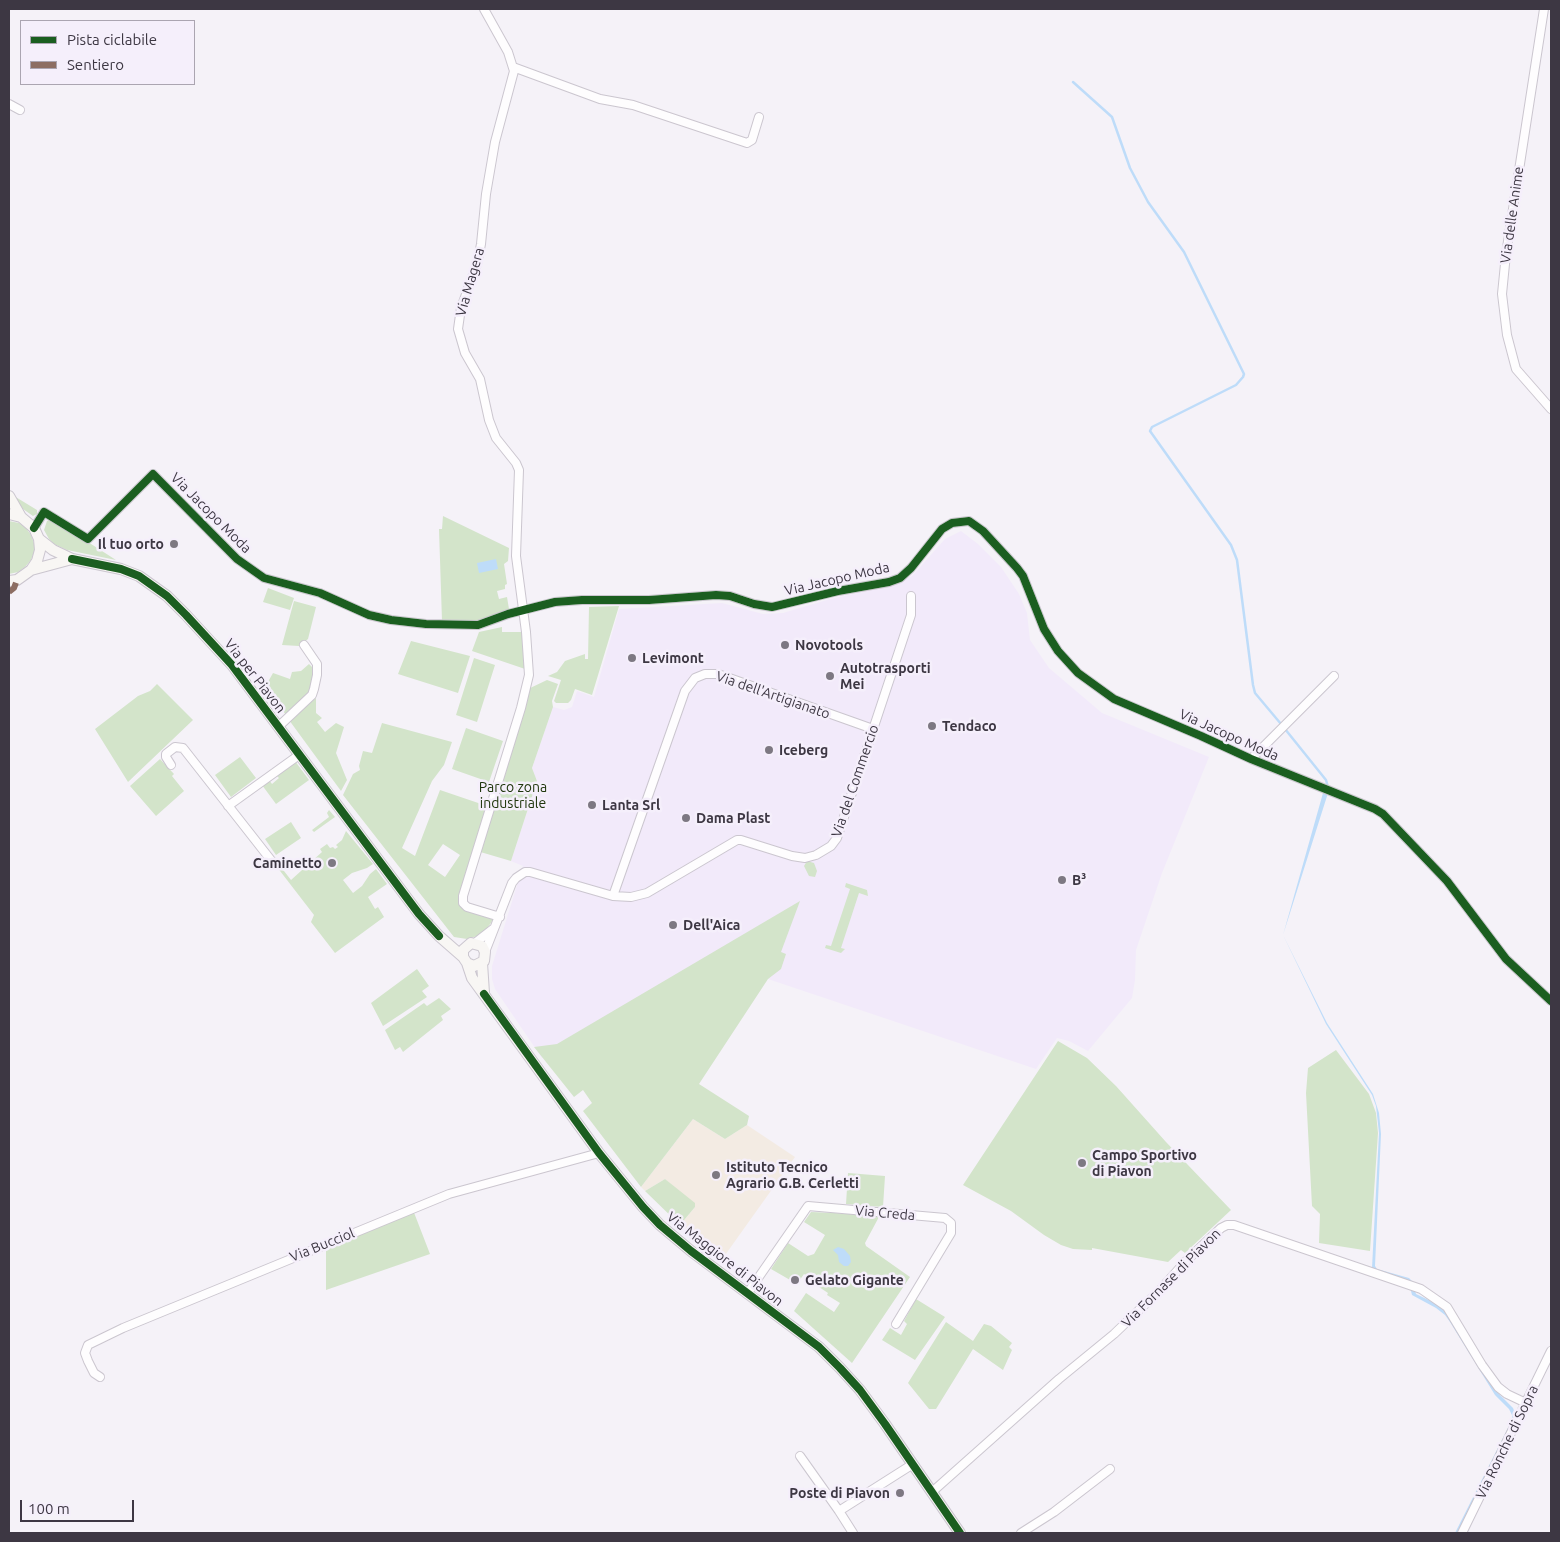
<!DOCTYPE html>
<meta charset="utf-8">
<style>
body{margin:0}
#map{position:relative;width:1560px;height:1542px;overflow:hidden;background:#f5f2f8;font-family:Ubuntu,sans-serif}
canvas{display:block}
.frame{position:absolute;inset:0;border:10px solid #3d3743;pointer-events:none}
.legend{position:absolute;left:20px;top:20px;width:175px;height:65px;box-sizing:border-box;background:#f5effb;border:1px solid #aba5b1;margin:0;padding:6px 9px;list-style:none;font-size:15px;color:#3d3743}
.legend li{display:flex;align-items:center;gap:10px;height:25px}
.legend b{width:25px;border:1px solid #aba5b1}
.scale{position:absolute;left:20px;top:1500px;width:114px;height:22px;box-sizing:border-box;border:2px solid #3d3743;border-top:0;padding-left:6px;font-size:15px;line-height:18px;white-space:nowrap;color:#3d3743;-webkit-text-stroke:4px #f5effb;paint-order:stroke}
</style>
<div id="map">
<canvas width="1560" height="1542"></canvas>
<div class="frame"></div>
<ul class="legend">
<li><b style="height:6px;background:#1b5e20"></b>Pista ciclabile</li>
<li><b style="height:6px;background:#8d6e63"></b>Sentiero</li>
</ul>
<div class="scale">100 m</div>
</div>
<script>
const g = document.querySelector('canvas').getContext('2d');
g.lineJoin = 'round';
function fill(path, color) {
  g.fillStyle = color;
  g.fill(path, 'evenodd');
}
function poly(rows) {
  const path = new Path2D();
  for (const r of rows) {
    path.moveTo(r[0], r[1]);
    for (let i = 2; i < r.length; i += 2) path.lineTo(r[i], r[i + 1]);
  }
  return path;
}
function strokePath(path, color, width, dash) {
  g.strokeStyle = color;
  g.lineWidth = width;
  g.lineCap = dash ? 'butt' : 'round';
  g.setLineDash(dash || []);
  g.stroke(path);
}
function write(font, color, halo, rows, align = 'center') {
  g.font = font + ' Ubuntu,sans-serif';
  g.lineWidth = 5;
  g.setLineDash([]);
  g.textBaseline = 'middle';
  g.strokeStyle = halo;
  g.fillStyle = color;
  for (const [text, x, y, turn = 0] of rows) {
    g.save();
    g.translate(x, y);
    g.rotate((+turn || 0) * Math.PI / 180);
    g.textAlign = isNaN(turn) ? turn : align;
    if (halo) g.strokeText(text, 0, 0);
    g.fillText(text, 0, 0);
    g.restore();
  }
}
fill(poly([
 [961,531,978,544,1001,567,1019,594,1027,613,1030,640,1049,668,1102,713,1209,757,1162,873,1136,950,1135,980,1132,998,1088,1051,1069,1041,1057,1038,1036,1069,768,979,736,954,542,1058,495,989,492,979,492,966,523,866,511,861,537,781,532,768,553,707,564,710,572,707,577,691,594,697,619,609,722,603,763,614,783,613,830,599,890,586,912,576,945,539]
]), '#f2eafa');
fill(poly([
 [693,1119,725,1139,747,1125,795,1157,723,1258,680,1225,695,1207,665,1179,645,1191,641,1187]
]), '#f3ebe3');
fill(poly([
 [14,496,37,510,37,514,33,516,23,509],
 [443,516,509,548,508,561,504,564,507,584,505,585,505,589,497,591,499,599,507,597,509,609,492,618,479,622,442,621,439,529,442,529],
 [52,519,116,560,67,550,54,544,49,539,44,530,47,521],
 [9,521,19,523,26,528,31,535,34,543,34,552,31,560,25,567,18,572,9,574],
 [268,588,294,598,290,610,263,602],
 [294,601,316,607,308,639,299,646,282,645],
 [619,606,592,695,575,689,571,700,568,703,556,703,554,701,561,680,548,676,557,672,565,661,585,654,585,659,588,659,589,607],
 [502,627,502,632,526,632,528,670,472,651,479,632],
 [411,641,470,656,458,693,398,674],
 [474,658,495,665,477,722,456,715],
 [309,664,317,672,315,686,288,717,264,689,273,673,290,679,292,672,301,671],
 [547,680,558,684,552,701,553,707,532,768,537,781,511,861,477,851,463,903,495,915,491,923,481,935,467,939,454,937,343,795,353,774,360,770,359,766,363,751,372,753,382,723,452,742,444,765,432,781,402,848,415,856,440,790,490,807,526,690],
 [443,844,460,855,445,877,428,865],
 [157,684,193,720,128,782,95,729,138,696,150,691],
 [316,698,316,713,322,718,317,722,325,732,336,723,344,727,336,753,347,780,341,791,289,720],
 [466,728,503,741,489,782,452,769],
 [240,757,256,778,231,797,215,775],
 [160,759,174,774,172,776,184,791,156,816,130,786],
 [295,761,309,780,276,804,262,785,269,780,272,784,279,778,276,775],
 [329,810,335,817,314,832,312,830,329,817,327,813],
 [291,822,301,838,276,855,265,839],
 [346,831,373,864,367,868,352,873,343,880,353,893,362,886,370,874,376,869,387,884,368,897,375,909,378,907,384,917,335,953,311,922,314,915,277,867,284,871,291,880,322,852,320,849,327,844,330,848,333,847,335,849,338,847,336,845,342,840],
 [807,861,814,863,817,871,815,877,809,876,804,866],
 [846,883,867,890,868,896,859,893,841,948,845,949,841,953,825,948,826,945,831,946,850,889,845,887],
 [800,901,781,952,786,954,781,969,768,979,699,1084,749,1116,747,1125,725,1139,693,1119,641,1187,583,1111,592,1103,583,1090,574,1097,534,1047,557,1044],
 [417,969,429,986,422,991,427,997,383,1026,371,1003],
 [439,998,451,1009,441,1016,443,1020,403,1052,400,1047,395,1050,385,1030,424,1003,427,1006],
 [1058,1041,1087,1058,1116,1086,1166,1142,1231,1210,1185,1253,1181,1250,1168,1262,1092,1248,1092,1250,1073,1249,1061,1245,1044,1235,1011,1211,963,1185],
 [1336,1050,1369,1094,1376,1113,1378,1133,1370,1251,1319,1243,1320,1214,1312,1206,1306,1093,1308,1068],
 [848,1173,885,1176,883,1207,846,1204],
 [665,1179,695,1203,695,1207,680,1225,645,1191],
 [413,1210,430,1254,326,1290,326,1246],
 [811,1212,880,1215,865,1243,866,1246,910,1277,852,1363,794,1311,806,1293,834,1312,840,1303,827,1295,828,1293,816,1285,817,1283,804,1274,797,1284,771,1269,788,1243,808,1256,814,1254,825,1235,804,1222],
 [916,1299,945,1317,915,1360,882,1340,890,1328,901,1335,907,1324,904,1321],
 [946,1322,973,1341,984,1324,991,1326,1012,1343,1009,1347,1012,1350,1003,1370,973,1349,936,1409,929,1409,908,1383]
]), '#d3e4ca');
fill(poly([
 [496,559,498,569,479,573,477,563],
 [1323,793,1328,793,1283,935,1327,1023,1373,1094,1379,1113,1381,1134,1375,1266,1377,1269,1409,1278,1412,1281,1416,1294,1439,1305,1447,1313,1495,1390,1513,1408,1515,1413,1512,1425,1457,1533,1455,1533,1512,1420,1512,1415,1509,1409,1495,1395,1450,1322,1445,1315,1436,1308,1412,1295,1409,1283,1373,1270,1372,1268,1379,1133,1376,1106,1372,1095,1326,1024,1283,935],
 [838,1247,844,1249,850,1256,851,1262,848,1266,844,1266,839,1262,838,1255,833,1250]
]), '#bedcf9');
strokePath(poly([
 [1073,82,1112,117,1130,168,1148,202,1184,252,1244,374,1243,377,1236,385,1152,427,1150,431,1231,545,1237,560,1253,685,1255,693,1281,724],
 [1285,729,1326,780,1328,787]
]), '#bedcf9', 2.5);
const street = poly([
 [484,9,508,52,514,71,495,142,486,194,481,244,477,264,461,308,458,329,465,353,480,379,489,420,496,438,516,463,519,470,516,556,526,632,529,675,521,708,463,896,463,903,467,907,500,917],
 [1544,9,1506,254,1502,294,1507,335,1516,369,1551,409],
 [513,67,600,99,633,105,747,143,752,140,759,117],
 [9,104,20,110],
 [34,528,44,512,88,539,153,474,237,559,264,578,320,593,369,615,391,620,426,624,478,625,508,614,555,602,582,600,649,600,716,595,730,596,754,604,772,607,838,591,889,582,900,578,911,568,942,529,952,523,969,521,983,531,1017,568,1023,576,1044,629,1058,651,1078,673,1114,699,1201,736,1251,759,1375,809,1383,814,1447,881,1506,959,1551,1001],
 [278,727,312,695,314,689,317,675,317,664,304,645],
 [1251,759,1334,676],
 [171,765,166,757,166,754,175,747,183,748,274,864],
 [228,806,299,755],
 [613,896,685,691,695,678,705,674,718,674,873,729],
 [475,943,493,929],
 [485,952,512,883,516,878,525,872,530,872,613,896,631,897,647,893,737,840,741,840,792,856,805,858,816,855,831,846,837,838,911,615,911,596],
 [747,1294,808,1206,945,1218,951,1223,951,1233,896,1324],
 [100,1377,94,1373,88,1361,85,1353,88,1345,123,1328,449,1194,599,1153],
 [800,1456,839,1511],
 [932,1492,1059,1379,1114,1334,1159,1291,1186,1261,1221,1228,1227,1225,1234,1225,1421,1289,1447,1307,1482,1365,1498,1387,1507,1394,1526,1403],
 [853,1533,839,1511,913,1464],
 [1021,1533,1054,1512,1110,1469],
 [1462,1533,1551,1351]
]);
const secondary = poly([
 [9,496,21,517],
 [9,514,21,517,34,528,39,539,40,550,37,561,31,570,17,580,9,581],
 [39,539,53,550,72,559,121,569,139,576,167,596,186,615,232,665,419,914,439,936,463,957],
 [31,570,72,559],
 [467,963,474,966,484,961,485,952,482,946,471,943,463,950,463,957,467,963,472,978,599,1153,643,1207,660,1225,691,1251,819,1347,840,1368,860,1390,885,1424,960,1533],
 [482,963,484,993]
]);
strokePath(street, '#cbc6cf', 10);
strokePath(secondary, '#cbc6cf', 12);
strokePath(street, '#fefdfe', 8);
strokePath(secondary, '#f8f6f4', 10);
strokePath(poly([
 [9,592,14,588,17,580]
]), '#8d6e63', 6, [12, 6]);
strokePath(poly([
 [34,528,44,512,88,539,153,474,237,559,264,578,320,593,369,615,391,620,426,624,478,625,508,614,555,602,582,600,649,600,716,595,730,596,754,604,772,607,838,591,889,582,900,578,911,568,942,529,952,523,969,521,983,531,1017,568,1023,576,1044,629,1058,651,1078,673,1114,699,1201,736,1251,759,1375,809,1383,814,1447,881,1506,959,1551,1001],
 [72,559,121,569,139,576,167,596,186,615,232,665,419,914,439,936],
 [484,994,599,1153,643,1207,660,1225,691,1251,819,1347,840,1368,860,1390,885,1424,960,1533]
]), '#1b5e20', 8);
for (const [x, y, r, color] of [
 [174,544,5,"#7d7882"],
 [785,645,5,"#7d7882"],
 [632,658,5,"#7d7882"],
 [830,676,5,"#7d7882"],
 [932,726,5,"#7d7882"],
 [769,750,5,"#7d7882"],
 [592,805,5,"#7d7882"],
 [686,818,5,"#7d7882"],
 [332,863,5,"#7d7882"],
 [1062,880,5,"#7d7882"],
 [673,925,5,"#7d7882"],
 [1082,1163,5,"#7d7882"],
 [716,1175,5,"#7d7882"],
 [795,1280,5,"#7d7882"],
 [900,1493,5,"#7d7882"]
]) {
  const dot = new Path2D();
  dot.arc(x, y, r, 0, 2 * Math.PI);
  g.fillStyle = color;
  g.fill(dot);
  strokePath(dot, '#f5effb', 2);
}
write('14px', '#3d3743', '#f5effb', [
 ["Via delle Anime",1512,215,-82],
 ["Via Magera",470,282,-74],
 ["Via Jacopo Moda",211,513,45],
 ["Via Jacopo Moda",837,579,-13],
 ["Via per Piavon",255,676,52],
 ["Via dell'Artigianato",773,695,19],
 ["Via Jacopo Moda",1229,735,24],
 ["Via del Commercio",855,781,-71],
 ["Via Creda",885,1213,5],
 ["Via Bucciol",322,1245,-22],
 ["Via Maggiore di Piavon",725,1259,38],
 ["Via Fornase di Piavon",1171,1278,-45],
 ["Via Ronche di Sopra",1507,1442,-64]
]);
write('bold 14px', '#3d3743', '#f5effb', [
 ["Il tuo orto",164,544,"right"],
 ["Novotools",795,645],
 ["Levimont",642,658],
 ["Autotrasporti",840,668],
 ["Mei",840,684],
 ["Tendaco",942,726],
 ["Iceberg",779,750],
 ["Lanta Srl",602,805],
 ["Dama Plast",696,818],
 ["Caminetto",322,863,"right"],
 ["B³",1072,880],
 ["Dell'Aica",683,925],
 ["Campo Sportivo",1092,1155],
 ["di Piavon",1092,1171],
 ["Istituto Tecnico",726,1167],
 ["Agrario G.B. Cerletti",726,1183],
 ["Gelato Gigante",805,1280],
 ["Poste di Piavon",890,1493,"right"]
], 'left');
write('14px', '#20370d', '#f5effb', [
 ["Parco zona",513,787],
 ["industriale",513,803]
]);
</script>
